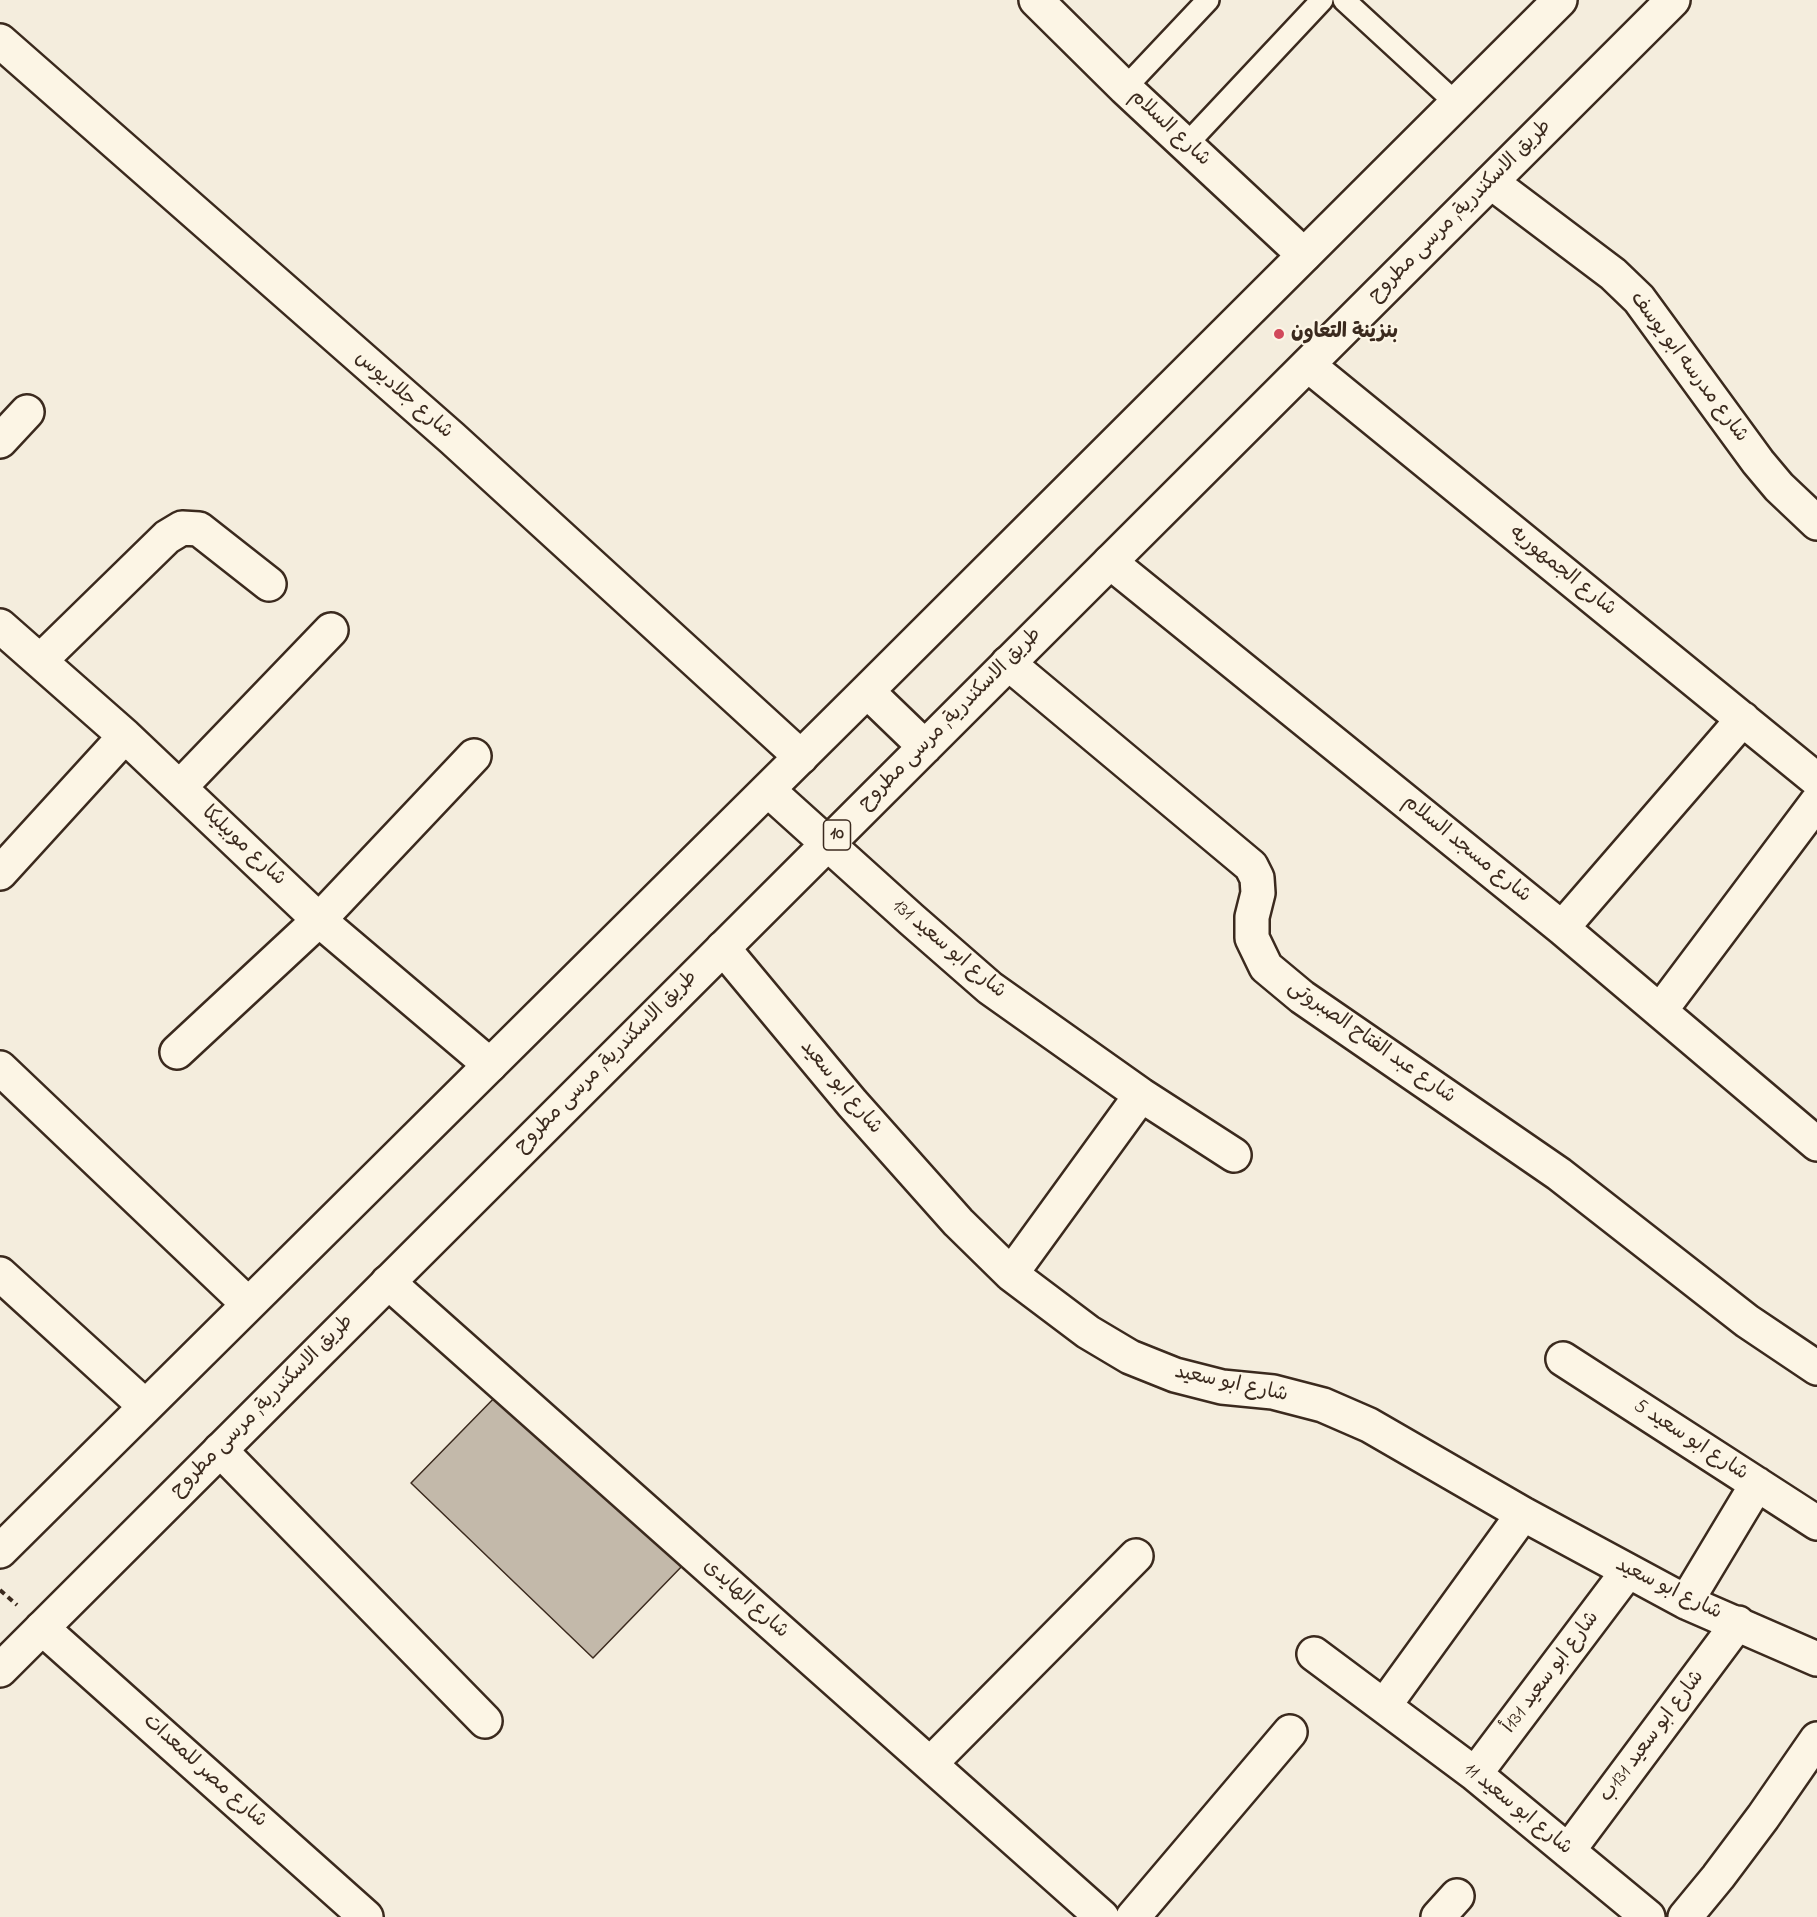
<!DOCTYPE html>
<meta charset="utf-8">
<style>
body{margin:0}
canvas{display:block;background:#f4eddd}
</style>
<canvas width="1817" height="1917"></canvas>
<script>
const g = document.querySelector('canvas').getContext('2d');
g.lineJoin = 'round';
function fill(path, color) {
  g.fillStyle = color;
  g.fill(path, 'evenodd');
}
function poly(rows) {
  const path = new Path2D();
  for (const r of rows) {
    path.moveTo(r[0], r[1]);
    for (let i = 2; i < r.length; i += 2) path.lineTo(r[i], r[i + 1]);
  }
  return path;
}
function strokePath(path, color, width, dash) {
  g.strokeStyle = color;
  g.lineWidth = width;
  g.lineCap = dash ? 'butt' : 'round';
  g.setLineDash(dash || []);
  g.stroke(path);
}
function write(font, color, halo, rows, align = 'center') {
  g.font = font + ' "Indie Flower","Playpen Sans Arabic",sans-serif';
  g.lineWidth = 4.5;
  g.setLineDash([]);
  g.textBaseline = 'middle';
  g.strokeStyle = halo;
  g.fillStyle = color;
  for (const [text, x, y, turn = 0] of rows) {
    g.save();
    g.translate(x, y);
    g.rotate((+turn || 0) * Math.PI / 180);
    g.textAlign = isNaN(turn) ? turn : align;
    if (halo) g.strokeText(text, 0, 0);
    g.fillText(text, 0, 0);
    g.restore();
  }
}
const building = poly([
 [503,1389,685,1563,593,1658,411,1483,503,1389]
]);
fill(building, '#c3b9aa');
strokePath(building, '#3b2a1e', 1.5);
const lane = poly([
 [1344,0,1456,103],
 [1125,88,1208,0],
 [1186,145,1322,0]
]);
const street = poly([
 [1036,0,1125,88,1304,255],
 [0,41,452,438,801,757],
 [1491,182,1613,274,1639,299,1758,462,1779,487,1817,523],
 [1308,365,1817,780],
 [0,441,27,412],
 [1110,562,1562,928,1817,1144],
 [0,626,125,736,319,920,490,1065],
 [40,661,167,537,182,528,199,529,269,584],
 [1008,663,1251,866,1257,878,1258,893,1252,917,1252,938,1266,967,1302,997,1559,1174,1747,1321,1817,1368],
 [180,787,331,630],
 [768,790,911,919,990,988,1141,1095,1234,1155],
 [0,873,125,736],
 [1562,928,1743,719],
 [723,948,852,1103,958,1222,1011,1274,1088,1332,1130,1357,1175,1375,1222,1387,1273,1392,1323,1405,1369,1425,1523,1514,1686,1602,1817,1659],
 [1660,1011,1817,802],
 [177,1052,319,920,474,756],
 [0,1068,248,1304],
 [0,1274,145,1406],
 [1011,1274,1141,1095],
 [388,1282,1102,1917],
 [1563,1359,1817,1523],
 [220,1450,485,1721],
 [1686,1602,1757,1484],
 [42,1628,366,1917],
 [1314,1654,1475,1774,1648,1917],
 [1384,1706,1523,1514],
 [930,1764,1136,1556],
 [1475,1774,1628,1571],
 [1568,1851,1738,1623],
 [1133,1917,1290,1732],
 [1438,1917,1457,1896],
 [1685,1917,1718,1877,1763,1817,1817,1739]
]);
const primary = poly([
 [867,691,925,747],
 [0,1551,867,691,1560,0],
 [0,1670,1673,0]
]);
strokePath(lane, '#3b2a1e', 26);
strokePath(street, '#3b2a1e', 38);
strokePath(primary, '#3b2a1e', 38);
strokePath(poly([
 [0,1590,17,1605]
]), '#3b2a1e', 4, [6, 4.5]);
strokePath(lane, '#fcf5e5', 21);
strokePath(street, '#fcf5e5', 33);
strokePath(primary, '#fcf5e5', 33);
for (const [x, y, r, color] of [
 [1279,334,6,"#d1495b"]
]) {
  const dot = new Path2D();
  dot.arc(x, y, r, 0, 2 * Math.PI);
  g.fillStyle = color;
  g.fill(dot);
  strokePath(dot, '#fcf5e5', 2);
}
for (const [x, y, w] of [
 [837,835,27]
]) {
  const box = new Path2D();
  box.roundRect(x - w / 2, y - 15, w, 30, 4.5);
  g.fillStyle = '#fcf5e5';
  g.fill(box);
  strokePath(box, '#3b2a1e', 1.5);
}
write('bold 18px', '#3b2a1e', null, [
 ["10",837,835]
]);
write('20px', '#3b2a1e', '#fcf5e5', [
 ["شارع السلام",1169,129,43],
 ["طريق الاسكندرية, مرسى مطروح",1461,212,-45],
 ["شارع مدرسه ابو يوسف",1688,368,53],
 ["شارع جلاديوس",403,396,41],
 ["شارع الجمهوريه",1562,572,39],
 ["طريق الاسكندرية, مرسى مطروح",951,720,-45],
 ["شارع موبيليكا",243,847,43],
 ["شارع مسجد السلام",1466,850,39],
 ["شارع ابو سعيد 131",948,950,40],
 ["شارع عبد الفتاح الصبروتى",1371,1043,35],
 ["طريق الاسكندرية, مرسى مطروح",607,1063,-45],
 ["شارع ابو سعيد",840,1088,50],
 ["شارع ابو سعيد",1231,1385,12],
 ["طريق الاسكندرية, مرسى مطروح",263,1407,-45],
 ["شارع ابو سعيد 5",1690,1441,33],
 ["شارع ابو سعيد",1668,1590,26],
 ["شارع الهايدى",745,1600,42],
 ["شارع ابو سعيد 131أ",1552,1673,-53],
 ["شارع ابو سعيد 131ب",1653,1737,-53],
 ["شارع مصر للمعدات",204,1772,42],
 ["شارع ابو سعيد 11",1517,1810,39]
]);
write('bold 20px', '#3b2a1e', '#fcf5e5', [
 ["بنزينة التعاون",1291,334]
], 'left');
</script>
